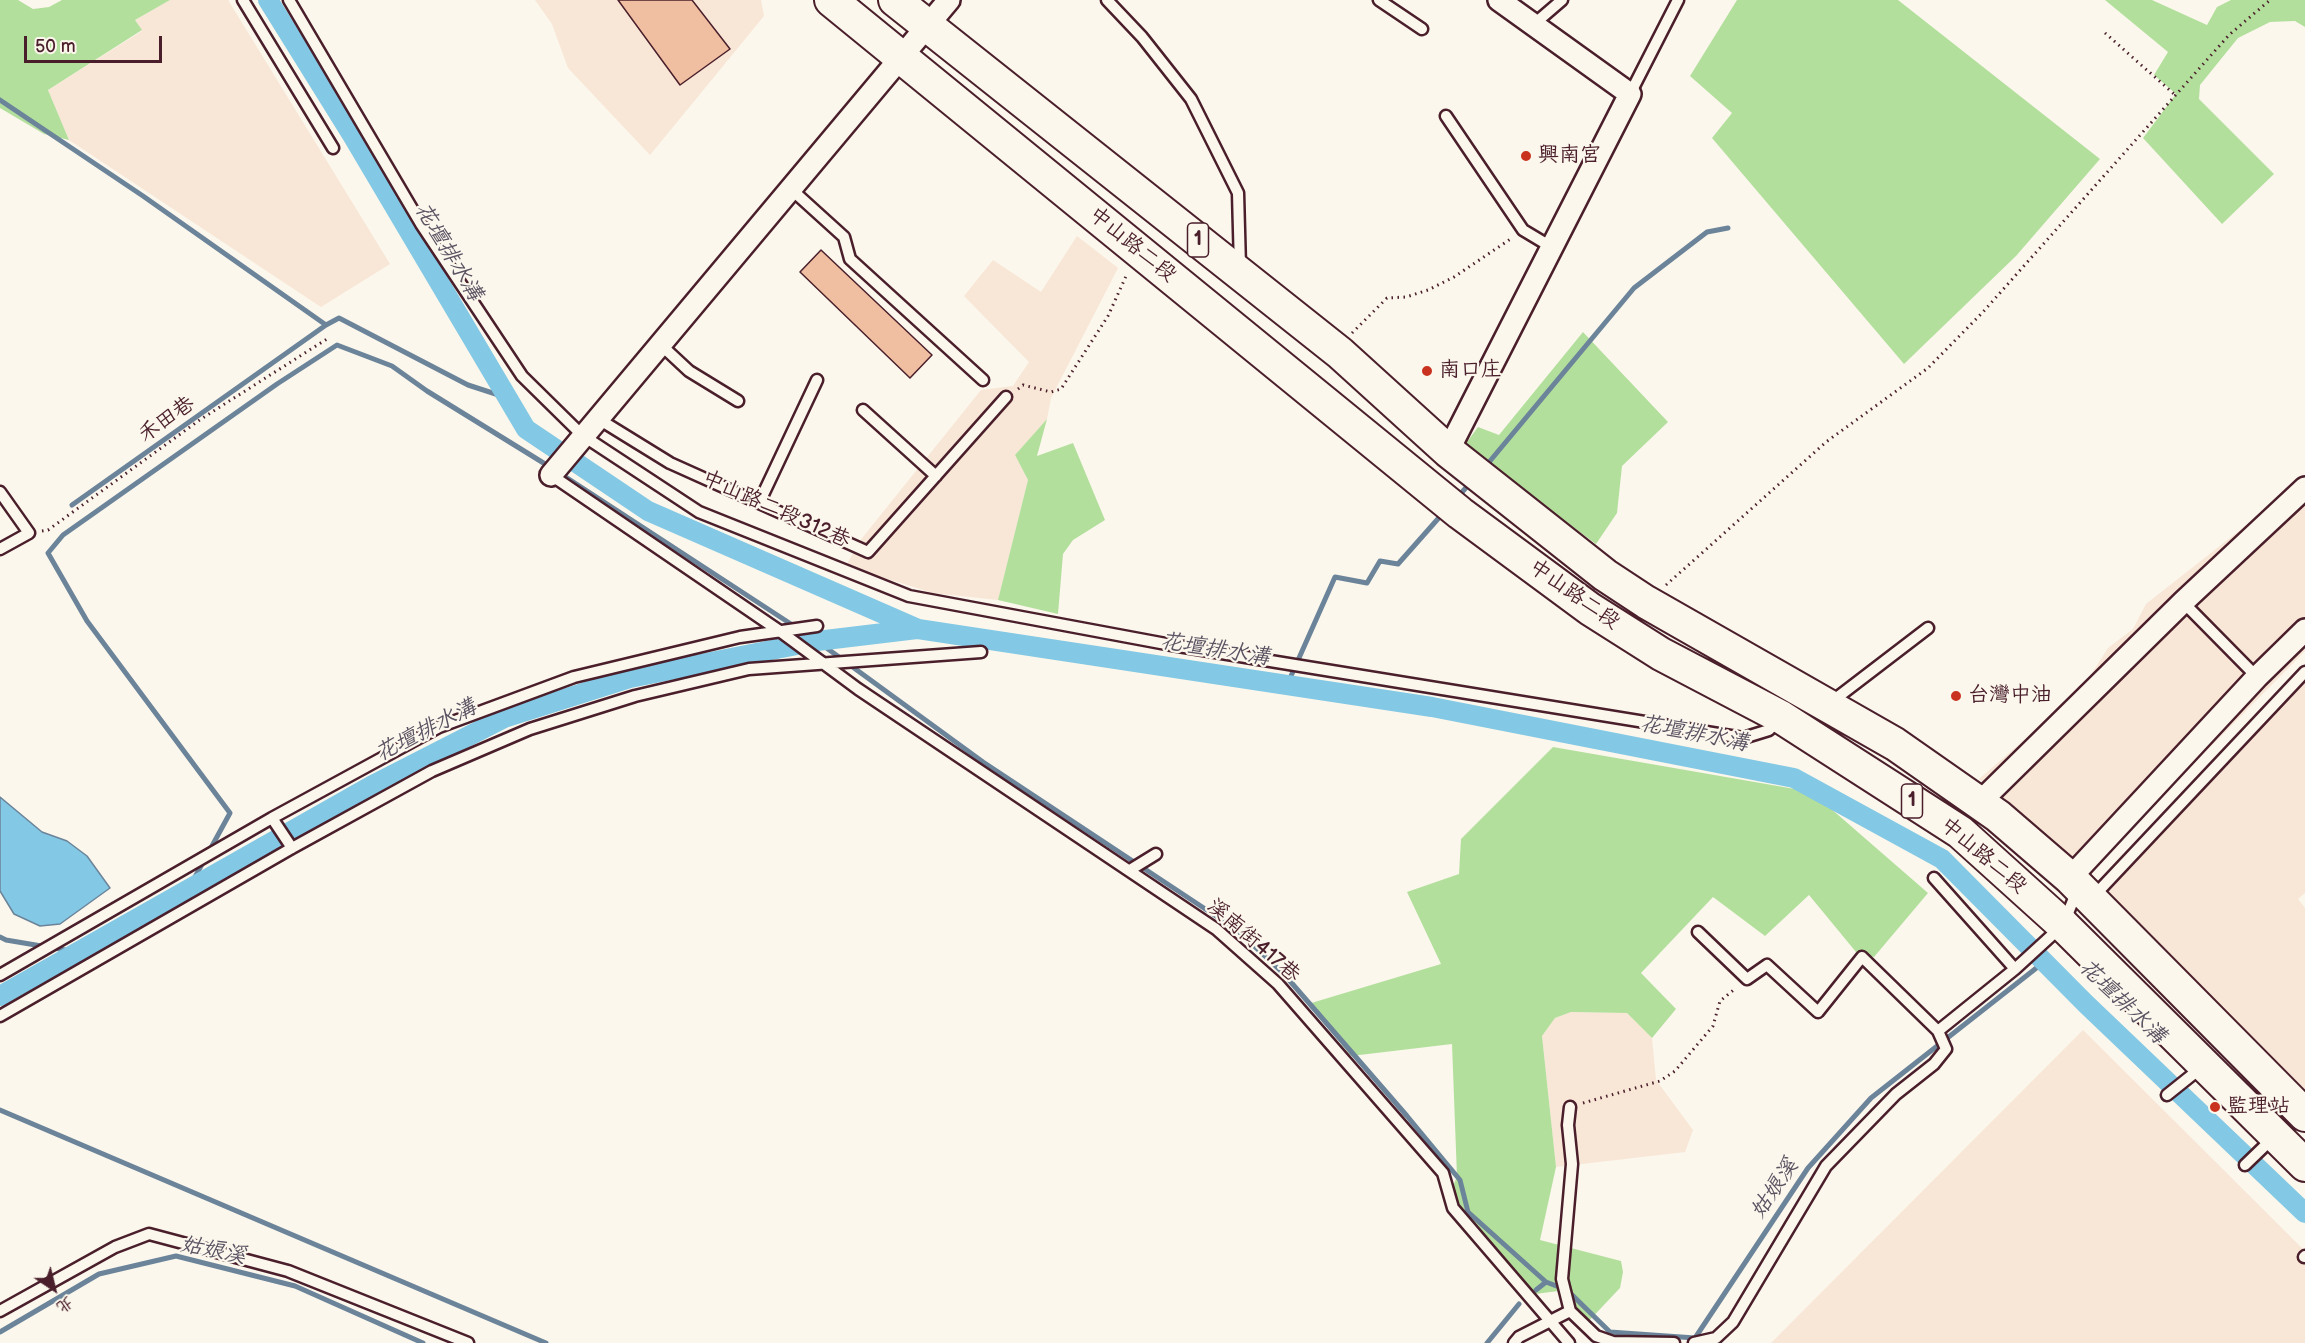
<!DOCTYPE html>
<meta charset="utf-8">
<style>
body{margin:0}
#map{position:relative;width:2305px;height:1343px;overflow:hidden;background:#fbf7ec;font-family:"Balsamiq Sans","LXGW WenKai TC",sans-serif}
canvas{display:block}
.north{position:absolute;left:24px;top:1259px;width:60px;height:60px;-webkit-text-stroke:4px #fbf7ec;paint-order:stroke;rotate:145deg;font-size:16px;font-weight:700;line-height:24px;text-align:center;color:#4a1f2b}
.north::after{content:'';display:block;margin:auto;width:21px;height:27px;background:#4a1f2b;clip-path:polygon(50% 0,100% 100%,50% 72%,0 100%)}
.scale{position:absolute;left:24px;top:36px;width:138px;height:27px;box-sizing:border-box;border:3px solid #4a1f2b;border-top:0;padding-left:8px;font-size:18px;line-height:21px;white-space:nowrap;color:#4a1f2b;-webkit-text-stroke:4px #fbf7ec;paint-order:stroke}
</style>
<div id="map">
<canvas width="2305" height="1343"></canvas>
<div class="north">北</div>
<div class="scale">50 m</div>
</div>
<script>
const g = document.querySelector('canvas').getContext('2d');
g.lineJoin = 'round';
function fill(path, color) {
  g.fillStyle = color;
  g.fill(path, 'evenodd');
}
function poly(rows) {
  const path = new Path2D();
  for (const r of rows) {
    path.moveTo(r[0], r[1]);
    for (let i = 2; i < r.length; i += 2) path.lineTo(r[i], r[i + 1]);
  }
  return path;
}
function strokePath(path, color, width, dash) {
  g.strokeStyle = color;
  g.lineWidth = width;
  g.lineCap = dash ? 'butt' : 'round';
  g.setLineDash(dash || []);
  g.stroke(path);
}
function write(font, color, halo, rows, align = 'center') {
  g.font = font + ' "Balsamiq Sans","LXGW WenKai TC",sans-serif';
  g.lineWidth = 4.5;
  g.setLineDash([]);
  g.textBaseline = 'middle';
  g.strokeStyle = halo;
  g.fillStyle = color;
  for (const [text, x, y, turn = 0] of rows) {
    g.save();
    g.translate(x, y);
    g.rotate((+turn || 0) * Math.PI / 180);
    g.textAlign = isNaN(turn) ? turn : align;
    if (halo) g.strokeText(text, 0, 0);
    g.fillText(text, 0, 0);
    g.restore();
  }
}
fill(poly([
 [170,0,228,0,390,264,321,307,69,140,48,90,142,31,135,20],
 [535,0,761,0,764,16,650,155,568,68,552,24],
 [1077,236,1118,268,1051,398,1047,419,1015,455,1028,480,998,600,933,593,846,566,859,542,981,390,1013,386,1029,362,964,296,993,260,1041,292],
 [2305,479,2305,651,2083,876,1979,779,2080,692,2108,648,2133,629,2146,604],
 [2305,674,2305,893,2298,899,2305,908,2305,1100,2095,887],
 [1571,1012,1627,1013,1652,1038,1656,1080,1693,1130,1685,1152,1556,1167,1542,1036,1555,1018],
 [2083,1030,2305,1251,2305,1343,1771,1343]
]), '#f8e6d6');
fill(poly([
 [0,0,18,0,33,9,49,7,62,0,170,0,135,20,142,30,48,90,69,140,44,134,0,108],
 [1737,0,1898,0,2100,159,2016,256,1904,364,1712,138,1732,113,1690,76],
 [2105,0,2152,0,2207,25,2217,7,2231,0,2305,0,2305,27,2295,21,2270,22,2238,38,2200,85,2199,99,2274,174,2222,224,2143,138,2176,94,2154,75,2168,52],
 [1583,332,1668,422,1622,466,1617,513,1596,544,1464,446,1478,427,1499,435],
 [1047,419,1037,456,1073,443,1105,520,1073,540,1063,554,1058,614,998,600,1028,480,1015,455],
 [1553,747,1795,789,1829,807,1928,893,1874,957,1856,952,1809,895,1765,936,1713,897,1641,973,1676,1009,1652,1038,1627,1013,1571,1012,1555,1018,1542,1036,1556,1167,1540,1240,1621,1261,1623,1272,1620,1288,1585,1325,1558,1291,1528,1295,1448,1197,1457,1177,1452,1044,1351,1056,1308,1004,1441,964,1407,892,1459,874,1461,839]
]), '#b3df9d');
const water = poly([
 [0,797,42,832,67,841,87,856,110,888,60,924,40,926,14,914,0,891,0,797]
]);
fill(water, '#83c8e4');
strokePath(water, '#6c849a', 1.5);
strokePath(poly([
 [0,100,143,196,326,325,339,318,468,385,508,398],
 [1485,467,1634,288,1707,232,1728,228],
 [558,472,817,641,983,762,1237,930,1283,973,1407,1116,1460,1180,1468,1212,1546,1282],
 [1457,498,1470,483],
 [72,505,326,325],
 [1287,685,1335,577,1367,583,1380,561,1398,564,1444,512],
 [189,888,230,813,87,621,48,553,63,535,277,384,337,345,392,366,427,391,550,467],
 [0,937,6,940,77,952],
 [0,1110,546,1343],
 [1536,1290,1546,1282,1567,1290,1610,1332,1695,1338,1808,1168,1871,1098,2044,962],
 [0,1332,99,1274,176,1256,295,1286,423,1343],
 [1487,1343,1519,1304]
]), '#6c849a', 5);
strokePath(poly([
 [268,0,352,135,526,429,648,511,918,629,1432,707,1794,778,1942,859,2086,1004,2305,1213],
 [0,996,371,786,504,718,630,678,817,641,917,629]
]), '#83c8e4', 20);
const building = poly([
 [618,0,692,0,730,49,680,85,618,0],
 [821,250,932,355,910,378,800,272,821,250]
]);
fill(building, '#f0bfa1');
strokePath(building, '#4a1f2b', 1.5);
const service = poly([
 [243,0,333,148],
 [289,0,421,224,522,376,582,435,699,512,909,596,1166,644,1743,738,1769,730,1778,720],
 [1107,0,1142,37,1191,99,1238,193,1240,267],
 [1379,0,1422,29],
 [1533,25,1562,0],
 [1630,94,1678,0],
 [1446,116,1523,230,1553,248],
 [791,189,844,237,850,259,983,380],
 [660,344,689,371,738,401],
 [863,410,936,476],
 [597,418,670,463,868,552,1006,397],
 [551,475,781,632,858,689,1216,929,1278,984,1443,1173,1453,1208,1569,1343],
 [0,492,29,533,0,549],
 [759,503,817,380],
 [2183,602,2257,677],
 [1830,703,1928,628],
 [272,818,292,848],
 [1130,870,1156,854],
 [1934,878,2015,969],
 [2093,897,2305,672],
 [1698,932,1747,979,1767,965,1818,1012,1862,957,1938,1031],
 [0,975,272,818,439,727,574,677,740,637,817,626],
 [0,1016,292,848,432,771,530,729,635,696,749,669,981,652],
 [2167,1095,2202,1067],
 [2245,1165,2273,1138],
 [2304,1257,2305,1256],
 [0,1311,115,1247,149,1234,288,1271,468,1343],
 [1570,1311,1562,1279,1572,1164,1568,1125,1570,1107],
 [1514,1343,1519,1337,1570,1311,1596,1336,1613,1342,1674,1343],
 [1694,1343,1716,1338,1733,1322,1826,1166,1896,1094,1934,1064,1946,1049,1938,1031,2015,969,2063,925,2077,891]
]);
const minor = poly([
 [1448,451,1630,94,1499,0],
 [551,475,949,0],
 [1979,803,2183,602,2305,488],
 [2070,878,2257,677,2305,630]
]);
const primary = poly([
 [831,0,1460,513,1590,609,1661,654,1781,717,1960,832,2063,925,2305,1165],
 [895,0,1340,353,1448,451,1605,575,1646,602,1895,744,1998,816,2070,878,2305,1115]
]);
strokePath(service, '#4a1f2b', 15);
strokePath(minor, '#4a1f2b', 26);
strokePath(primary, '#4a1f2b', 36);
strokePath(poly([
 [2105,33,2174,94],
 [1352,333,1387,298,1406,297,1428,290,1454,277,1512,238],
 [1018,389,1023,385,1051,392,1061,389,1108,316,1127,274],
 [42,531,48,530,201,419,330,337],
 [1666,585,1826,442,1928,368,1983,312,2229,35,2270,0],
 [1583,1103,1660,1081,1675,1071,1713,1026,1720,1001,1736,988]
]), '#4a1f2b', 3, [1.5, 4.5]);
strokePath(service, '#fbf7ec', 10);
strokePath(minor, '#fbf7ec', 21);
strokePath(primary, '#fbf7ec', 32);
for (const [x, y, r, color] of [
 [1526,156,6,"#c8321e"],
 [1427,371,6,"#c8321e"],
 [1956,696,6,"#c8321e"],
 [2215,1107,6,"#c8321e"]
]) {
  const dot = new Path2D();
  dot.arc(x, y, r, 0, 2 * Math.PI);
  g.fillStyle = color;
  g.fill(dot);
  strokePath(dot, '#fbf7ec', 2);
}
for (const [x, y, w] of [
 [1198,240,21],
 [1912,801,21]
]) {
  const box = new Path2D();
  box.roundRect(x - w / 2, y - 17, w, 34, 4.5);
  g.fillStyle = '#fbf7ec';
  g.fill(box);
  strokePath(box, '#4a1f2b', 1.5);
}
write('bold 20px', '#4a1f2b', null, [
 ["1",1198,240],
 ["1",1912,801]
]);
write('21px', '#4a1f2b', '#fbf7ec', [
 ["興南宮",1538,156],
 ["南口庄",1439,371],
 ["台灣中油",1968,696],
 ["監理站",2227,1107]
], 'left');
write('21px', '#4a1f2b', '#fbf7ec', [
 ["中山路二段",1132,245,39],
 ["禾田巷",167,420,-35],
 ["中山路二段312巷",776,510,24],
 ["中山路二段",1574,595,35],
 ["中山路二段",1983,856,40],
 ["溪南街417巷",1253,941,41]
]);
write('italic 22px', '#5b5262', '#fbf7ec', [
 ["花壇排水溝",448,252,59],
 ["花壇排水溝",1215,650,9],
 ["花壇排水溝",426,731,-27],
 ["花壇排水溝",1694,734,11],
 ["花壇排水溝",2122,1002,44],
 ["姑娘溪",1775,1189,-56],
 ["姑娘溪",213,1251,11]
]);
</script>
